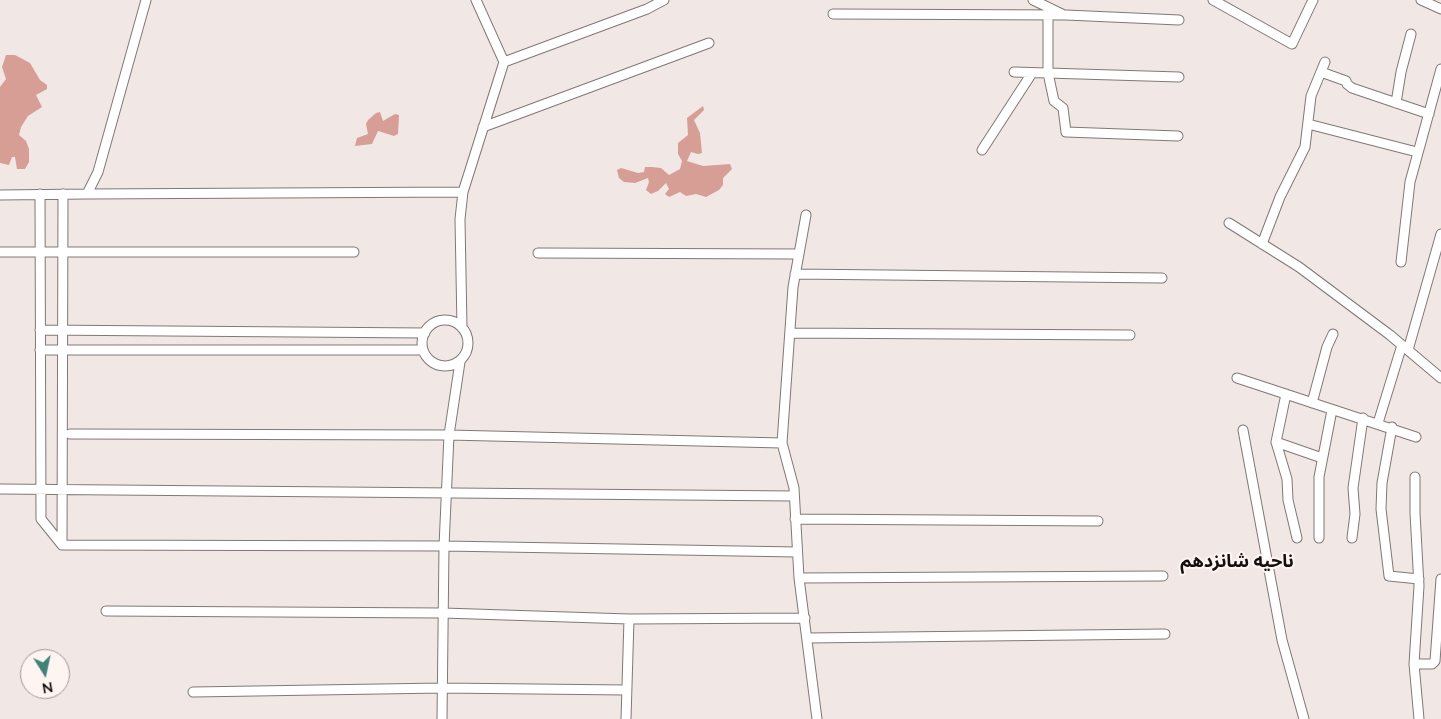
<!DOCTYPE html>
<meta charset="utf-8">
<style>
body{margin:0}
#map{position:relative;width:1441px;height:719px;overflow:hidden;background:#f1e7e5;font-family:Lato,sans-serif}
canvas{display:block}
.north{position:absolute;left:20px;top:649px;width:50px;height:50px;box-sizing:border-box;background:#fef4f2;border:1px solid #a09897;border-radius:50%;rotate:170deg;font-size:14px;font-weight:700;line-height:20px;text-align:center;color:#120f0e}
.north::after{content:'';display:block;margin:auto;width:18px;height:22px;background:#408376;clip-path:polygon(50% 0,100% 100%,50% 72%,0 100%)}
</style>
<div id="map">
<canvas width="1441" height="719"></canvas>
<div class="north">N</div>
</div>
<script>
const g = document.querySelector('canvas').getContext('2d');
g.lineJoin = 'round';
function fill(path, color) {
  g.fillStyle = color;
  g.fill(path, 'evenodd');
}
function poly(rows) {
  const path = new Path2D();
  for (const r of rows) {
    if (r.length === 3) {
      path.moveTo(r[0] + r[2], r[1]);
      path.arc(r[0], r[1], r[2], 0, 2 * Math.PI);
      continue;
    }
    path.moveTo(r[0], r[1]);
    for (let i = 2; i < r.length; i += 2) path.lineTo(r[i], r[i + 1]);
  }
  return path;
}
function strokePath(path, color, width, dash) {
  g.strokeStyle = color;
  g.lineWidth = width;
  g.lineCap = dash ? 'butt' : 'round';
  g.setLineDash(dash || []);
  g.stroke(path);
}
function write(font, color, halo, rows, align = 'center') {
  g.font = font + ' Lato,"Noto Sans Arabic",sans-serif';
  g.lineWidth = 4;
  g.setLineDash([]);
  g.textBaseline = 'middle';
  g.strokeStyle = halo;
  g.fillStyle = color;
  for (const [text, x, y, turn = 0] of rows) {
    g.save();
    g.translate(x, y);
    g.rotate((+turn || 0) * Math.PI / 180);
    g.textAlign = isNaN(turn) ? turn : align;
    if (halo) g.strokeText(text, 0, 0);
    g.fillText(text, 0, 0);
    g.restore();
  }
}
fill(poly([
 [6,55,15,55,30,63,40,80,47,85,47,89,36,95,42,107,28,116,21,127,19,135,26,141,29,149,29,162,25,169,17,169,15,157,12,157,9,165,0,163,0,87,6,79,2,67],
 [703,106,704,110,694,120,700,133,702,153,698,154,691,152,687,161,703,166,730,164,732,169,723,178,723,185,719,190,706,197,696,194,686,196,680,192,669,197,665,194,669,189,666,183,658,191,651,194,646,190,649,182,648,178,635,183,624,182,619,178,617,170,621,168,638,173,644,172,645,167,652,167,661,168,669,175,680,169,682,161,678,154,678,143,688,135,687,118],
 [380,112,383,121,395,114,399,115,398,134,394,136,378,131,372,144,355,146,357,138,368,134,366,124,368,120,376,113]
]), '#d79e96');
const minor = poly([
 [1033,0,1062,14],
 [1213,0,1292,44,1313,0],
 [1421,0,1441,9],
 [833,14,1066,15,1179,20],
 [1048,15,1048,73,1054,101,1063,108,1066,132,1178,136],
 [504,62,647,9,664,0],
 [1014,72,1179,77],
 [1321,72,1346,81,1347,84,1352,88,1429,114],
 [1396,103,1401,72,1411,34],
 [1308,124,1417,152],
 [483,127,709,43],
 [982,150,1032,73],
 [40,194,41,519,62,545],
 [87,194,463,192],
 [0,195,87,194,98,172,146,0],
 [806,215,793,287,782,443,794,488,799,578,817,719],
 [1229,223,1299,267,1390,335,1441,378],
 [1262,244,1280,197,1305,147,1311,96,1325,62],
 [0,252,354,252],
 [538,253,799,254],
 [1401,262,1410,182,1441,69],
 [795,274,1162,278],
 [445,343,23],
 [462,328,460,219,463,192,504,62,476,0],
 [40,330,425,333],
 [790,333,1130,335],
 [40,350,423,350],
 [1408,350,1441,234],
 [1237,378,1416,437],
 [1286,394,1276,442,1322,458],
 [1312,403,1327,347,1333,334],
 [1378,423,1402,345],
 [1392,427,1382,483,1381,509,1389,576,1419,579],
 [1243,430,1282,640,1304,719],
 [70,434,449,435,782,443],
 [1276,442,1287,479,1288,500,1297,538],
 [1415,477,1415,513,1419,586,1414,664,1419,719],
 [0,489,794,496],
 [795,519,1098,521],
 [1319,538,1319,477,1332,410],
 [1352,538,1355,514,1353,488,1363,418],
 [62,545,444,546,797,552],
 [62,545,63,194],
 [799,578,1163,576],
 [106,611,443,613,629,619,805,618],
 [807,638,1165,634],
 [1414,664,1432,664,1435,661,1441,579],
 [193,692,442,688,626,690],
 [442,719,444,546,449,435,460,362],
 [626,719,629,619]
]);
strokePath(minor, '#817876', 11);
strokePath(minor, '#fff', 9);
write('bold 18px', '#120f0e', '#fef4f2', [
 ["ناحیه شانزدهم",1237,561]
]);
</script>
